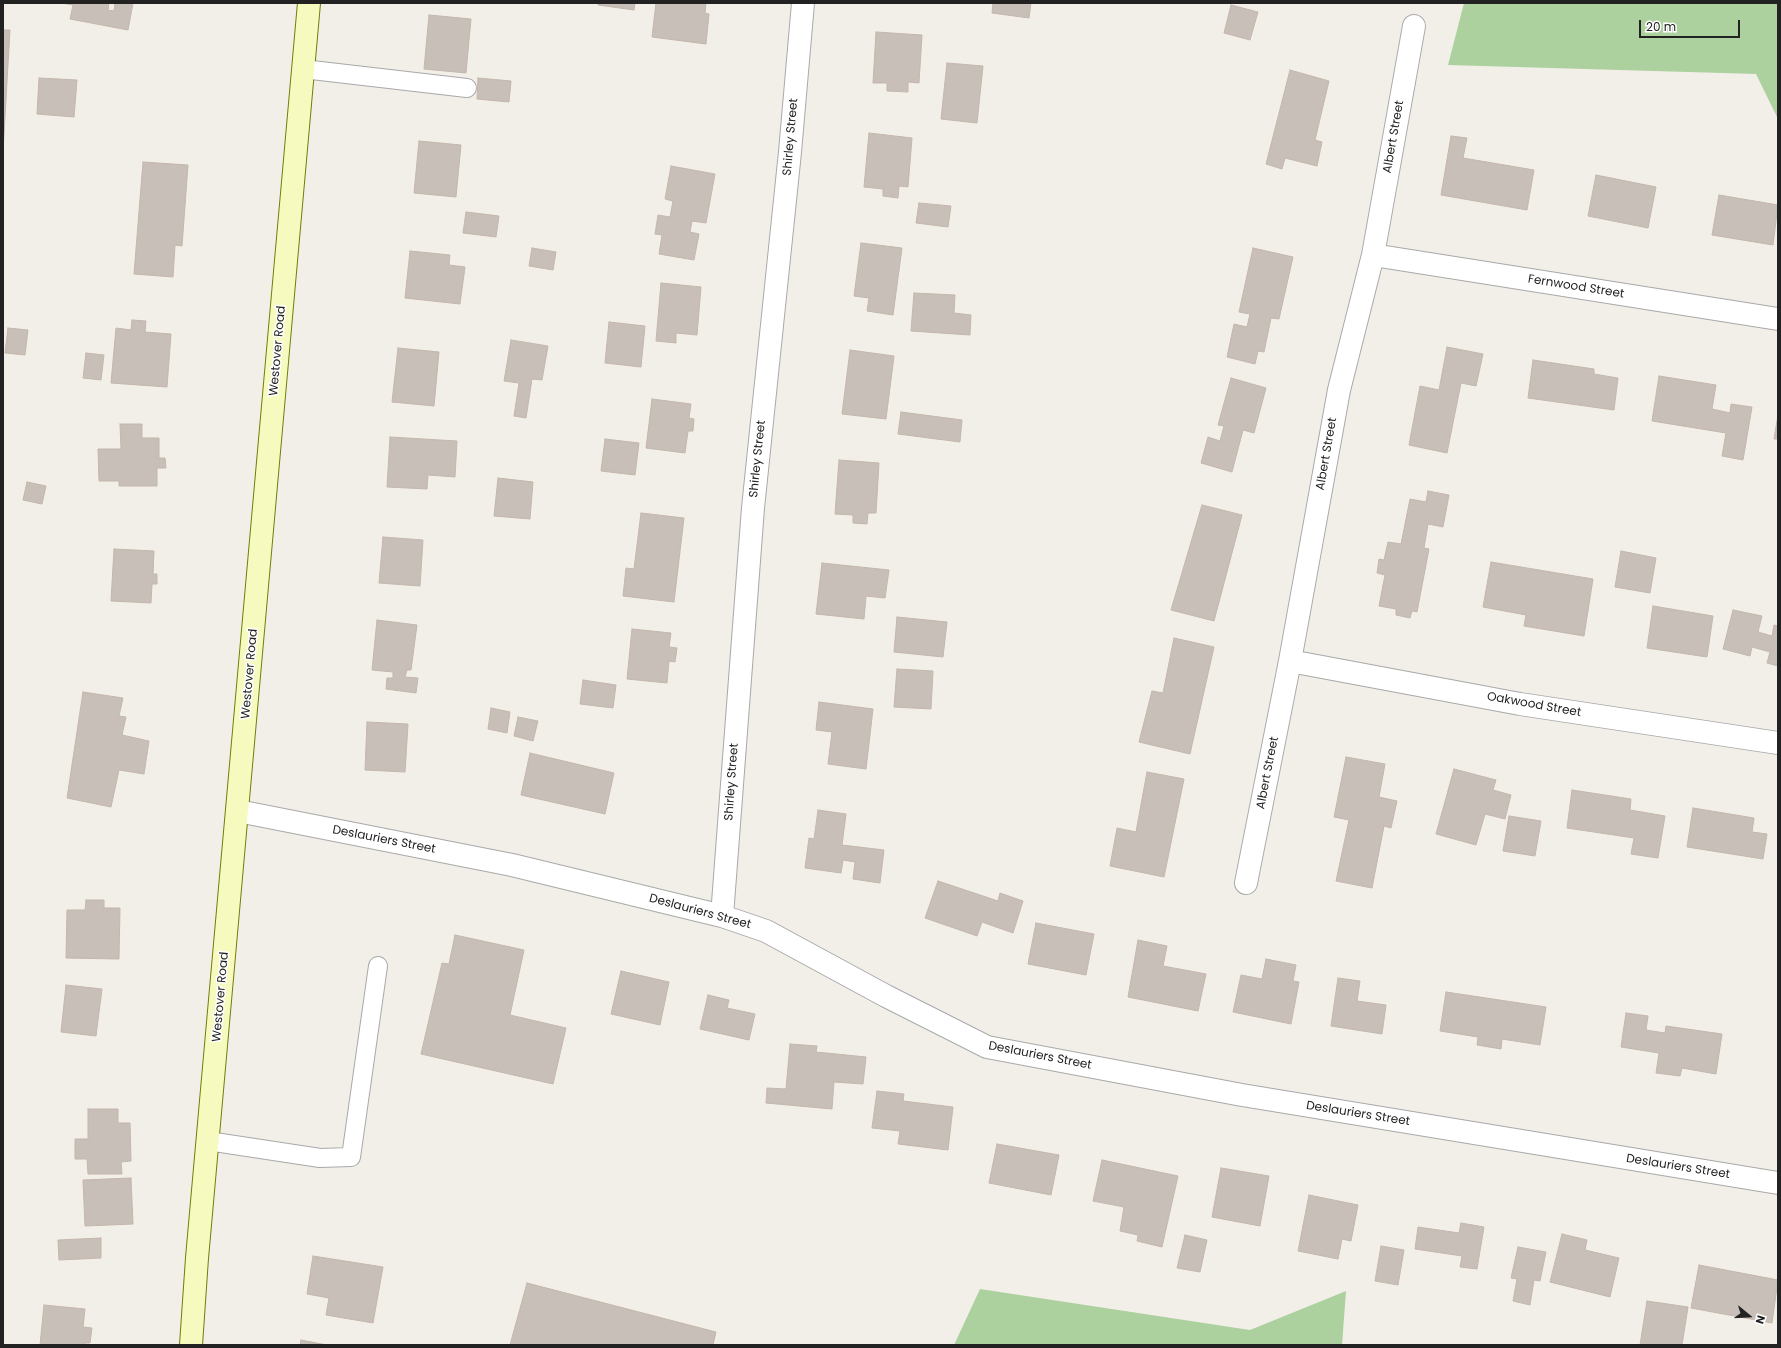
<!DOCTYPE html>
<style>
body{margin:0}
#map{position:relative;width:1781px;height:1348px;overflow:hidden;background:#f2efe9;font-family:Poppins,sans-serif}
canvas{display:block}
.frame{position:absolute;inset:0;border:4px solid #222;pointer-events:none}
.north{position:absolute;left:1729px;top:1296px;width:40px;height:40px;-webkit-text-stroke:3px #fff;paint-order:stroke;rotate:108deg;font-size:11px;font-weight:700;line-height:16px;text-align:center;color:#222}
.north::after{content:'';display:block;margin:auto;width:14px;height:18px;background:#222;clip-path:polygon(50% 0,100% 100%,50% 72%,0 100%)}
.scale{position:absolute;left:1639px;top:20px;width:101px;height:18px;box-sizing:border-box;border:2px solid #222;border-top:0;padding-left:5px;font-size:12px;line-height:14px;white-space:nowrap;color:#222;-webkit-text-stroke:3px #fff;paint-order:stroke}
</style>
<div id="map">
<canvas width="1781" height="1348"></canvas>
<div class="frame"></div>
<div class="north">N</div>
<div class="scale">20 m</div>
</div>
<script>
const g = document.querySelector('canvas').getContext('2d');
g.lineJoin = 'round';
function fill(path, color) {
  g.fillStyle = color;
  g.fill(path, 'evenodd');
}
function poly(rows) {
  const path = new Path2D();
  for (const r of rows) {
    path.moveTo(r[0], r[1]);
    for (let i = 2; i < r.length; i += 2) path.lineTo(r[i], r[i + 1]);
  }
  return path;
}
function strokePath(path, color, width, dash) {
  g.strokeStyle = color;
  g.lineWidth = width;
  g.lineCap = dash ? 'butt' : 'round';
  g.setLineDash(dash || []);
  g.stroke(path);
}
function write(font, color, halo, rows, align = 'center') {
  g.font = font + ' Poppins,sans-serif';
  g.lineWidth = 3;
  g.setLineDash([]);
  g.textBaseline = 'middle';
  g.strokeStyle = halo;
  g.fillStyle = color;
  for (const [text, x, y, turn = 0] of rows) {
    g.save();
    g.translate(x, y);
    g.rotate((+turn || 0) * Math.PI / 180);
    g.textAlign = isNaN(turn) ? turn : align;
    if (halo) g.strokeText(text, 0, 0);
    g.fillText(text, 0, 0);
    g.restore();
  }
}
fill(poly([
 [1464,3,1778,3,1778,119,1756,74,1448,65],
 [980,1289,1250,1330,1346,1291,1342,1345,954,1345]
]), '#add19e');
const building = poly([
 [61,3,109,3,108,10,114,11,115,3,133,3,128,30,70,19,73,5,61,3],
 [598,3,635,3,634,10,598,5,598,3],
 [656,3,706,3,705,13,709,14,706,44,652,37,656,3],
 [993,3,1031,3,1029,18,992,13,993,3],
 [1231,5,1258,12,1250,40,1224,33,1231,5],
 [429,15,471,19,466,73,424,69,429,15],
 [3,30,10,30,3,151,3,30],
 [876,32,922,35,919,83,908,82,908,92,887,91,887,83,873,83,876,32],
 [947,63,983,66,977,123,941,119,947,63],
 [1290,70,1329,81,1315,140,1322,142,1317,166,1285,158,1282,169,1266,164,1290,70],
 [39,78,77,80,74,117,37,114,39,78],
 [478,78,511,81,509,102,477,99,478,78],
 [869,133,912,138,908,187,899,186,898,198,883,196,883,189,864,187,869,133],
 [1451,136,1467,138,1463,158,1534,170,1527,210,1441,195,1451,136],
 [419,141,461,145,456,197,414,193,419,141],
 [143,162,188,165,182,246,175,245,173,277,134,274,143,162],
 [671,166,715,174,706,223,692,221,690,232,699,234,694,260,659,254,662,235,655,234,658,215,670,217,673,201,665,199,671,166],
 [1596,175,1656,187,1648,228,1588,216,1596,175],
 [1719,195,1778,205,1773,245,1712,235,1719,195],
 [919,203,951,206,948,227,916,223,919,203],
 [466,212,499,216,496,237,463,233,466,212],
 [861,243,902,248,893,315,867,311,869,298,854,296,861,243],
 [532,248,556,252,553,270,529,266,532,248],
 [1253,248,1293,257,1279,319,1271,318,1264,352,1258,351,1255,364,1227,357,1234,324,1247,327,1250,314,1239,312,1253,248],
 [410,251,450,255,449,265,465,267,460,304,405,298,410,251],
 [661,283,701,287,697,335,676,333,676,343,656,341,661,283],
 [914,293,955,295,954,313,971,315,970,335,911,331,914,293],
 [132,320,146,321,145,332,171,334,167,387,111,383,116,328,131,330,132,320],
 [609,322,645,326,641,367,605,363,609,322],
 [8,328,28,330,25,355,5,353,8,328],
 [511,340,548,346,542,380,532,379,526,418,514,416,519,383,504,381,511,340],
 [1447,347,1483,354,1476,386,1461,383,1447,453,1409,445,1420,386,1439,390,1447,347],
 [398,348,439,352,434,406,392,402,398,348],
 [850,350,894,356,886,419,842,414,850,350],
 [86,353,104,355,101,380,83,378,86,353],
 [1533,360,1594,369,1594,374,1618,378,1614,410,1528,398,1533,360],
 [1659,376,1716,385,1712,409,1730,413,1731,404,1752,407,1743,460,1722,456,1726,433,1652,421,1659,376],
 [1231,378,1266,388,1254,433,1243,430,1232,472,1201,463,1208,437,1220,441,1224,426,1218,425,1231,378],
 [652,399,691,404,689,418,694,419,693,431,688,431,685,453,646,448,652,399],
 [901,412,962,420,960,442,898,434,901,412],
 [1778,415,1778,439,1774,439,1778,415],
 [120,424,142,424,142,438,159,438,159,458,165,458,166,468,157,468,157,486,119,486,119,481,99,481,98,449,121,449,120,424],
 [390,437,457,441,455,477,428,475,427,489,387,487,390,437],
 [605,439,639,443,635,475,601,471,605,439],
 [839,460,879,463,876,513,868,513,867,524,853,523,853,515,835,514,839,460],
 [498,478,533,482,530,519,494,516,498,478],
 [27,482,46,486,42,504,23,500,27,482],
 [1428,491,1449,495,1443,527,1428,524,1424,548,1429,549,1417,612,1412,611,1410,618,1396,615,1396,609,1379,606,1385,575,1377,573,1379,559,1384,560,1388,542,1401,544,1410,499,1426,502,1428,491],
 [1202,505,1242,515,1214,621,1171,610,1202,505],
 [641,513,684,518,674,602,623,596,626,568,634,569,641,513],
 [383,537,423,540,420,586,379,583,383,537],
 [114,549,154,551,153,574,157,574,157,584,152,584,151,603,111,601,114,549],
 [1621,551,1656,558,1650,593,1615,587,1621,551],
 [1491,562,1593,579,1584,636,1524,626,1526,615,1483,607,1491,562],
 [822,563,889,570,885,598,866,596,864,619,816,614,822,563],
 [1653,606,1713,616,1707,657,1647,648,1653,606],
 [1733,610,1762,616,1758,632,1772,636,1774,625,1778,626,1778,666,1767,663,1770,652,1752,647,1750,656,1723,649,1733,610],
 [897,617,947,622,943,657,894,652,897,617],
 [377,620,417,625,411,670,407,670,405,677,418,678,416,693,386,689,387,678,393,678,393,672,372,670,377,620],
 [632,629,671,633,669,647,677,648,675,662,669,661,667,683,627,679,632,629],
 [1174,638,1214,647,1190,754,1139,742,1152,691,1163,693,1174,638],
 [897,669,933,671,931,709,894,707,897,669],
 [583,680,616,685,613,708,580,704,583,680],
 [83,692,123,698,119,716,126,717,122,735,149,741,144,774,119,770,111,807,67,798,83,692],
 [819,702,873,709,866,769,828,764,832,732,816,730,819,702],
 [491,708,510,712,507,733,488,729,491,708],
 [518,717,538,721,533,741,514,736,518,717],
 [367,722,408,724,405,772,365,770,367,722],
 [530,753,614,773,605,814,521,795,530,753],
 [1346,757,1385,764,1379,797,1397,801,1391,828,1384,826,1372,888,1336,881,1349,820,1334,817,1346,757],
 [1454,769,1496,780,1493,790,1511,795,1505,819,1485,814,1476,845,1436,834,1454,769],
 [1147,772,1184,779,1164,877,1110,866,1117,828,1136,832,1147,772],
 [1572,790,1631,799,1630,810,1665,816,1658,858,1631,854,1634,838,1567,828,1572,790],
 [1693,808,1754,818,1752,832,1767,834,1763,859,1687,847,1693,808],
 [818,810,846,814,842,845,884,850,880,883,853,879,855,862,843,860,841,873,805,868,809,838,814,839,818,810],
 [1509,816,1541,821,1535,856,1503,851,1509,816],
 [938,881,998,901,1000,893,1023,901,1013,933,982,922,977,936,925,918,938,881],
 [86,900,104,900,104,908,120,908,119,959,66,958,67,910,85,910,86,900],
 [1036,923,1094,934,1086,975,1028,964,1036,923],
 [455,935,524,950,510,1015,566,1028,553,1084,421,1054,442,963,449,964,455,935],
 [1138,940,1167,946,1163,966,1206,974,1198,1011,1128,997,1138,940],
 [1266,959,1296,965,1293,981,1299,982,1291,1024,1233,1012,1241,975,1262,979,1266,959],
 [621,971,669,982,660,1025,611,1014,621,971],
 [1338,978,1360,981,1357,1001,1386,1005,1382,1034,1331,1026,1338,978],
 [66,985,102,989,96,1036,61,1032,66,985],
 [1446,992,1546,1007,1540,1045,1502,1039,1501,1049,1477,1045,1478,1037,1440,1031,1446,992],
 [708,995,729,1000,727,1008,755,1014,749,1040,700,1029,708,995],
 [1626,1013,1648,1016,1646,1030,1665,1033,1666,1026,1722,1034,1716,1074,1682,1068,1680,1076,1656,1073,1659,1053,1621,1047,1626,1013],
 [790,1044,817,1046,816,1052,866,1057,863,1084,834,1082,832,1109,766,1103,767,1088,786,1089,790,1044],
 [877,1091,904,1094,903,1101,953,1107,948,1150,898,1144,900,1131,872,1128,877,1091],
 [88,1109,118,1109,118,1123,130,1123,131,1161,121,1162,122,1174,88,1174,87,1159,75,1159,75,1139,88,1139,88,1109],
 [997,1144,1059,1155,1051,1195,989,1183,997,1144],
 [1102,1160,1178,1176,1162,1247,1137,1241,1138,1235,1120,1231,1124,1207,1093,1201,1102,1160],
 [1221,1168,1269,1176,1260,1226,1212,1217,1221,1168],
 [131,1178,133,1224,85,1226,83,1180,131,1178],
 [1309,1195,1358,1205,1351,1241,1342,1239,1338,1259,1298,1251,1309,1195],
 [1461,1223,1484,1227,1477,1269,1460,1267,1462,1256,1415,1249,1418,1227,1459,1233,1461,1223],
 [1562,1234,1587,1240,1585,1250,1619,1258,1610,1297,1550,1282,1562,1234],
 [1185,1235,1207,1240,1200,1272,1177,1268,1185,1235],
 [101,1238,101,1258,59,1260,58,1240,101,1238],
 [1381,1246,1404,1250,1398,1285,1375,1281,1381,1246],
 [1518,1247,1546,1252,1540,1281,1534,1280,1530,1305,1513,1301,1517,1279,1511,1278,1518,1247],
 [313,1256,383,1267,373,1323,326,1315,329,1298,307,1294,313,1256],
 [1699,1265,1778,1280,1772,1323,1691,1308,1699,1265],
 [527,1283,716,1332,713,1345,510,1345,527,1283],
 [1647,1301,1688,1307,1682,1345,1640,1345,1647,1301],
 [44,1305,85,1309,83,1327,92,1328,90,1343,85,1343,85,1345,40,1345,44,1305],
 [301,1340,327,1345,300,1345,301,1340]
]);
fill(building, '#c7bfb8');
strokePath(building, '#c4b6ab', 1);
const lane = poly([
 [303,69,467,88],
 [208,1141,320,1158,351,1157,378,966]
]);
const street = poly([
 [1373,255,1778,319],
 [1290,661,1520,704,1778,743],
 [238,811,512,865,722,916,766,931,886,996,987,1047,1242,1095,1778,1183],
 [1246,883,1290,661,1339,390,1373,255,1414,26],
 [722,916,753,508,790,152,803,3]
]);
const secondary = poly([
 [191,1345,197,1258,309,3]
]);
strokePath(lane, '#a9a9a9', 20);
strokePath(street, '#a9a9a9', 24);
strokePath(secondary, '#707d05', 24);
strokePath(lane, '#fff', 18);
strokePath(street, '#fff', 22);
strokePath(secondary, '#f7fabf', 22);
write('12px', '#222', '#fff', [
 ["Shirley Street",791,137,-85],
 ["Albert Street",1394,137,-80],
 ["Fernwood Street",1576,287,9],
 ["Westover Road",278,351,-85],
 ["Albert Street",1327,454,-80],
 ["Shirley Street",758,459,-84],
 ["Westover Road",250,674,-85],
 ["Oakwood Street",1534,705,10],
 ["Albert Street",1268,773,-79],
 ["Shirley Street",732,782,-86],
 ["Deslauriers Street",384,840,11],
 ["Deslauriers Street",700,912,15],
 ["Westover Road",221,997,-85],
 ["Deslauriers Street",1040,1056,11],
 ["Deslauriers Street",1358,1114,9],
 ["Deslauriers Street",1678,1167,9]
]);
</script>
